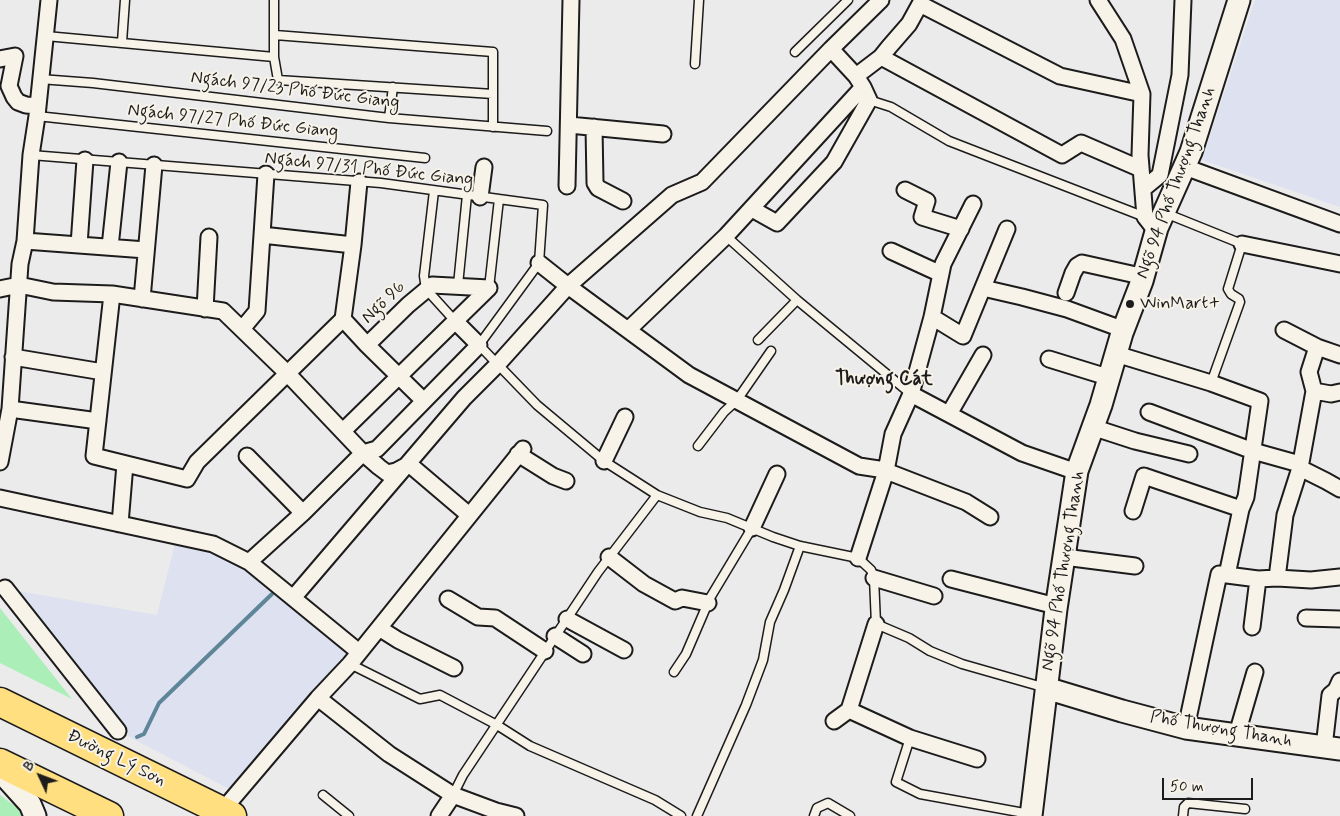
<!DOCTYPE html>
<meta charset="utf-8">
<style>
body{margin:0}
#map{position:relative;width:1340px;height:816px;overflow:hidden;background:#ebebec;font-family:Mynerve,sans-serif}
canvas{display:block}
.north{position:absolute;left:15px;top:751px;width:50px;height:50px;-webkit-text-stroke:4px #f7f3e8;paint-order:stroke;rotate:313deg;font-size:14px;font-weight:700;line-height:20px;text-align:center;color:#1c1c1c}
.north::after{content:'';display:block;margin:auto;width:18px;height:22px;background:#1c1c1c;clip-path:polygon(50% 0,100% 100%,50% 72%,0 100%)}
.scale{position:absolute;left:1162px;top:778px;width:91px;height:22px;box-sizing:border-box;border:2px solid #1c1c1c;border-top:0;padding-left:6px;font-size:15px;line-height:18px;white-space:nowrap;color:#1c1c1c;-webkit-text-stroke:4px #f7f3e8;paint-order:stroke}
</style>
<div id="map">
<canvas width="1340" height="816"></canvas>
<div class="north">B</div>
<div class="scale">50 m</div>
</div>
<script>
const g = document.querySelector('canvas').getContext('2d');
g.lineJoin = 'round';
function fill(path, color) {
  g.fillStyle = color;
  g.fill(path, 'evenodd');
}
function poly(rows) {
  const path = new Path2D();
  for (const r of rows) {
    path.moveTo(r[0], r[1]);
    for (let i = 2; i < r.length; i += 2) path.lineTo(r[i], r[i + 1]);
  }
  return path;
}
function strokePath(path, color, width, dash) {
  g.strokeStyle = color;
  g.lineWidth = width;
  g.lineCap = dash ? 'butt' : 'round';
  g.setLineDash(dash || []);
  g.stroke(path);
}
function write(font, color, halo, rows, align = 'center') {
  g.font = font + ' Mynerve,sans-serif';
  g.lineWidth = 4;
  g.setLineDash([]);
  g.textBaseline = 'middle';
  g.strokeStyle = halo;
  g.fillStyle = color;
  for (const [text, x, y, turn = 0] of rows) {
    g.save();
    g.translate(x, y);
    g.rotate((+turn || 0) * Math.PI / 180);
    g.textAlign = isNaN(turn) ? turn : align;
    if (halo) g.strokeText(text, 0, 0);
    g.fillText(text, 0, 0);
    g.restore();
  }
}
fill(poly([
 [1255,0,1340,0,1340,207,1202,160],
 [177,536,249,562,359,652,237,793,118,731,0,588,157,615]
]), '#dde1f0');
fill(poly([
 [0,608,72,699,0,663],
 [0,795,19,809,22,816,0,816]
]), '#aceeb8');
strokePath(poly([
 [137,737,144,734,159,703,272,594]
]), '#5e8598', 4);
const lane = poly([
 [275,35,493,52,493,127],
 [46,36,274,57,278,80,493,94],
 [122,42,125,0],
 [795,52,848,0],
 [274,57,274,0],
 [695,64,699,0],
 [40,79,93,83,389,118,547,131],
 [869,100,891,107,949,141,1145,217],
 [37,116,425,158],
 [389,118,393,87],
 [31,155,381,183,543,205,539,263,479,345,537,405,604,461,657,495,700,512,727,518,773,537,800,546,858,558,871,570,874,578,876,624,909,638,930,651,962,664,1046,688],
 [434,191,424,276,426,289,455,321],
 [1165,213,1242,244,1228,289,1231,294,1239,299,1240,302,1211,383],
 [726,236,797,300,911,394],
 [458,285,467,195],
 [489,288,499,199],
 [758,340,797,300],
 [698,446,724,412,737,400,771,351],
 [350,664,420,699,440,695,497,725,530,746,655,800,681,816],
 [674,672,686,654,710,598,752,528],
 [910,738,896,782,920,794,1024,813,1029,816],
 [323,795,349,816],
 [453,795,463,775,598,572,657,495],
 [697,816,746,705,763,660,770,622,784,590,800,546],
 [814,816,817,808,828,803,850,816],
 [1183,816,1184,807,1188,803,1245,809]
]);
const street = poly([
 [1098,0,1123,39,1142,94,1140,155,1145,217,1152,226,1157,228],
 [881,57,1062,155,1081,143,1141,169],
 [0,59,15,56,9,86,14,97,18,102,26,105,38,106],
 [856,76,881,57,889,47,909,24,920,4,1060,76,1142,94],
 [569,125,663,134],
 [594,127,595,183,598,188,623,201],
 [1185,167,1340,224],
 [567,186,571,0],
 [1143,189,1160,175,1180,75,1183,0],
 [905,190,927,201,922,217,961,229],
 [480,197,484,167],
 [752,209,777,223,834,162,869,100,863,87],
 [262,235,353,245],
 [25,241,146,250],
 [1242,244,1340,264],
 [79,245,85,160],
 [110,247,119,162],
 [891,251,941,274],
 [539,263,568,286,689,375,859,466,885,470],
 [983,288,1022,297,1067,309,1119,328,1122,333],
 [0,289,19,285,53,292,112,294,223,311,287,373,363,453,379,467,387,473,396,471,409,464,469,515],
 [1066,293,1073,273,1077,266,1082,263,1136,275,1142,281],
 [112,294,94,456,187,479,197,462,343,319,367,345,424,401],
 [142,299,154,165],
 [205,309,209,237],
 [932,317,963,336,1007,229],
 [343,319,353,245,359,182],
 [242,329,257,311,266,174],
 [628,330,726,236,863,87,856,76,831,49],
 [1284,330,1317,347],
 [367,345,408,305,432,285,489,288],
 [1116,354,1211,383,1260,401,1246,497,1241,509,1227,575,1219,574,1186,728],
 [13,357,103,372],
 [1049,359,1104,376,1108,384],
 [1314,391,1331,394,1340,392],
 [911,394,1022,453,1074,471,1077,471],
 [10,409,98,421],
 [1149,412,1253,451,1296,463,1300,468,1326,481,1340,489],
 [949,414,983,355],
 [1092,427,1135,441,1189,454],
 [343,431,489,288],
 [518,454,553,476,566,481],
 [247,456,303,513],
 [604,461,625,417],
 [0,462,10,409,20,264,25,241,31,155,37,116,49,0],
 [886,471,966,502,990,517],
 [0,498,213,544,249,562,359,652],
 [1133,511,1144,476,1241,509],
 [120,524,125,464],
 [752,528,777,474],
 [609,557,644,584,675,601,682,598,708,603],
 [1064,557,1135,566],
 [858,558,886,471,893,434,911,394,932,317,943,264,973,204],
 [249,562,303,513,363,453,377,449,479,345,455,321],
 [1227,575,1258,579,1277,578,1311,580,1340,577],
 [874,578,934,596],
 [1277,578,1285,515,1300,468,1314,391,1309,372,1317,347,1340,355],
 [951,579,1052,605,1056,609],
 [5,588,118,731],
 [293,598,464,398,498,364,568,286,672,195,702,182,831,49,881,0],
 [448,599,478,617,495,618,545,651],
 [1306,618,1340,619],
 [567,619,624,650],
 [876,624,849,710,910,738,977,759],
 [1252,627,1258,579],
 [379,628,398,640,454,668],
 [555,636,583,654],
 [318,698,389,754,453,795,496,811,516,816],
 [834,721,849,710],
 [1237,734,1255,672],
 [1324,747,1330,695,1336,690,1340,681],
 [222,811,318,698,350,664,523,449],
 [439,816,453,795]
]);
const secondary = poly([
 [1046,688,1122,711,1186,728,1340,749],
 [0,771,30,804,35,816],
 [1031,816,1056,609,1077,471,1101,405,1122,333,1142,281,1157,228,1191,152,1239,0]
]);
const highway = poly([
 [0,702,232,816],
 [0,763,109,816]
]);
strokePath(lane, '#1c1c1c', 11);
strokePath(street, '#1c1c1c', 19);
strokePath(secondary, '#1c1c1c', 25);
strokePath(highway, '#1c1c1c', 31);
strokePath(lane, '#f7f3e8', 8);
strokePath(street, '#f7f3e8', 15);
strokePath(secondary, '#f7f3e8', 21);
strokePath(highway, '#ffdf80', 28);
for (const [x, y, r, color] of [
 [1130,304,5,"#1c1c1c"]
]) {
  const dot = new Path2D();
  dot.arc(x, y, r, 0, 2 * Math.PI);
  g.fillStyle = color;
  g.fill(dot);
  strokePath(dot, '#f7f3e8', 2);
}
write('18px', '#1c1c1c', '#f7f3e8', [
 ["Ngách 97/23 Phố Đức Giang",295,91,7],
 ["Ngách 97/27 Phố Đức Giang",233,122,6],
 ["Ngách 97/31 Phố Đức Giang",369,170,6],
 ["Ngõ 94 Phố Thượng Thanh",1177,183,-70],
 ["Ngõ 96",384,303,-44],
 ["Ngõ 94 Phố Thượng Thanh",1064,571,-81],
 ["Phố Thượng Thanh",1221,730,10],
 ["Đường Lý Sơn",116,759,26]
]);
write('18px', '#1c1c1c', '#f7f3e8', [
 ["WinMart+",1140,304]
], 'left');
write('bold 19px', '#1c1c1c', '#f7f3e8', [
 ["Thượng Cát",884,380]
]);
</script>
